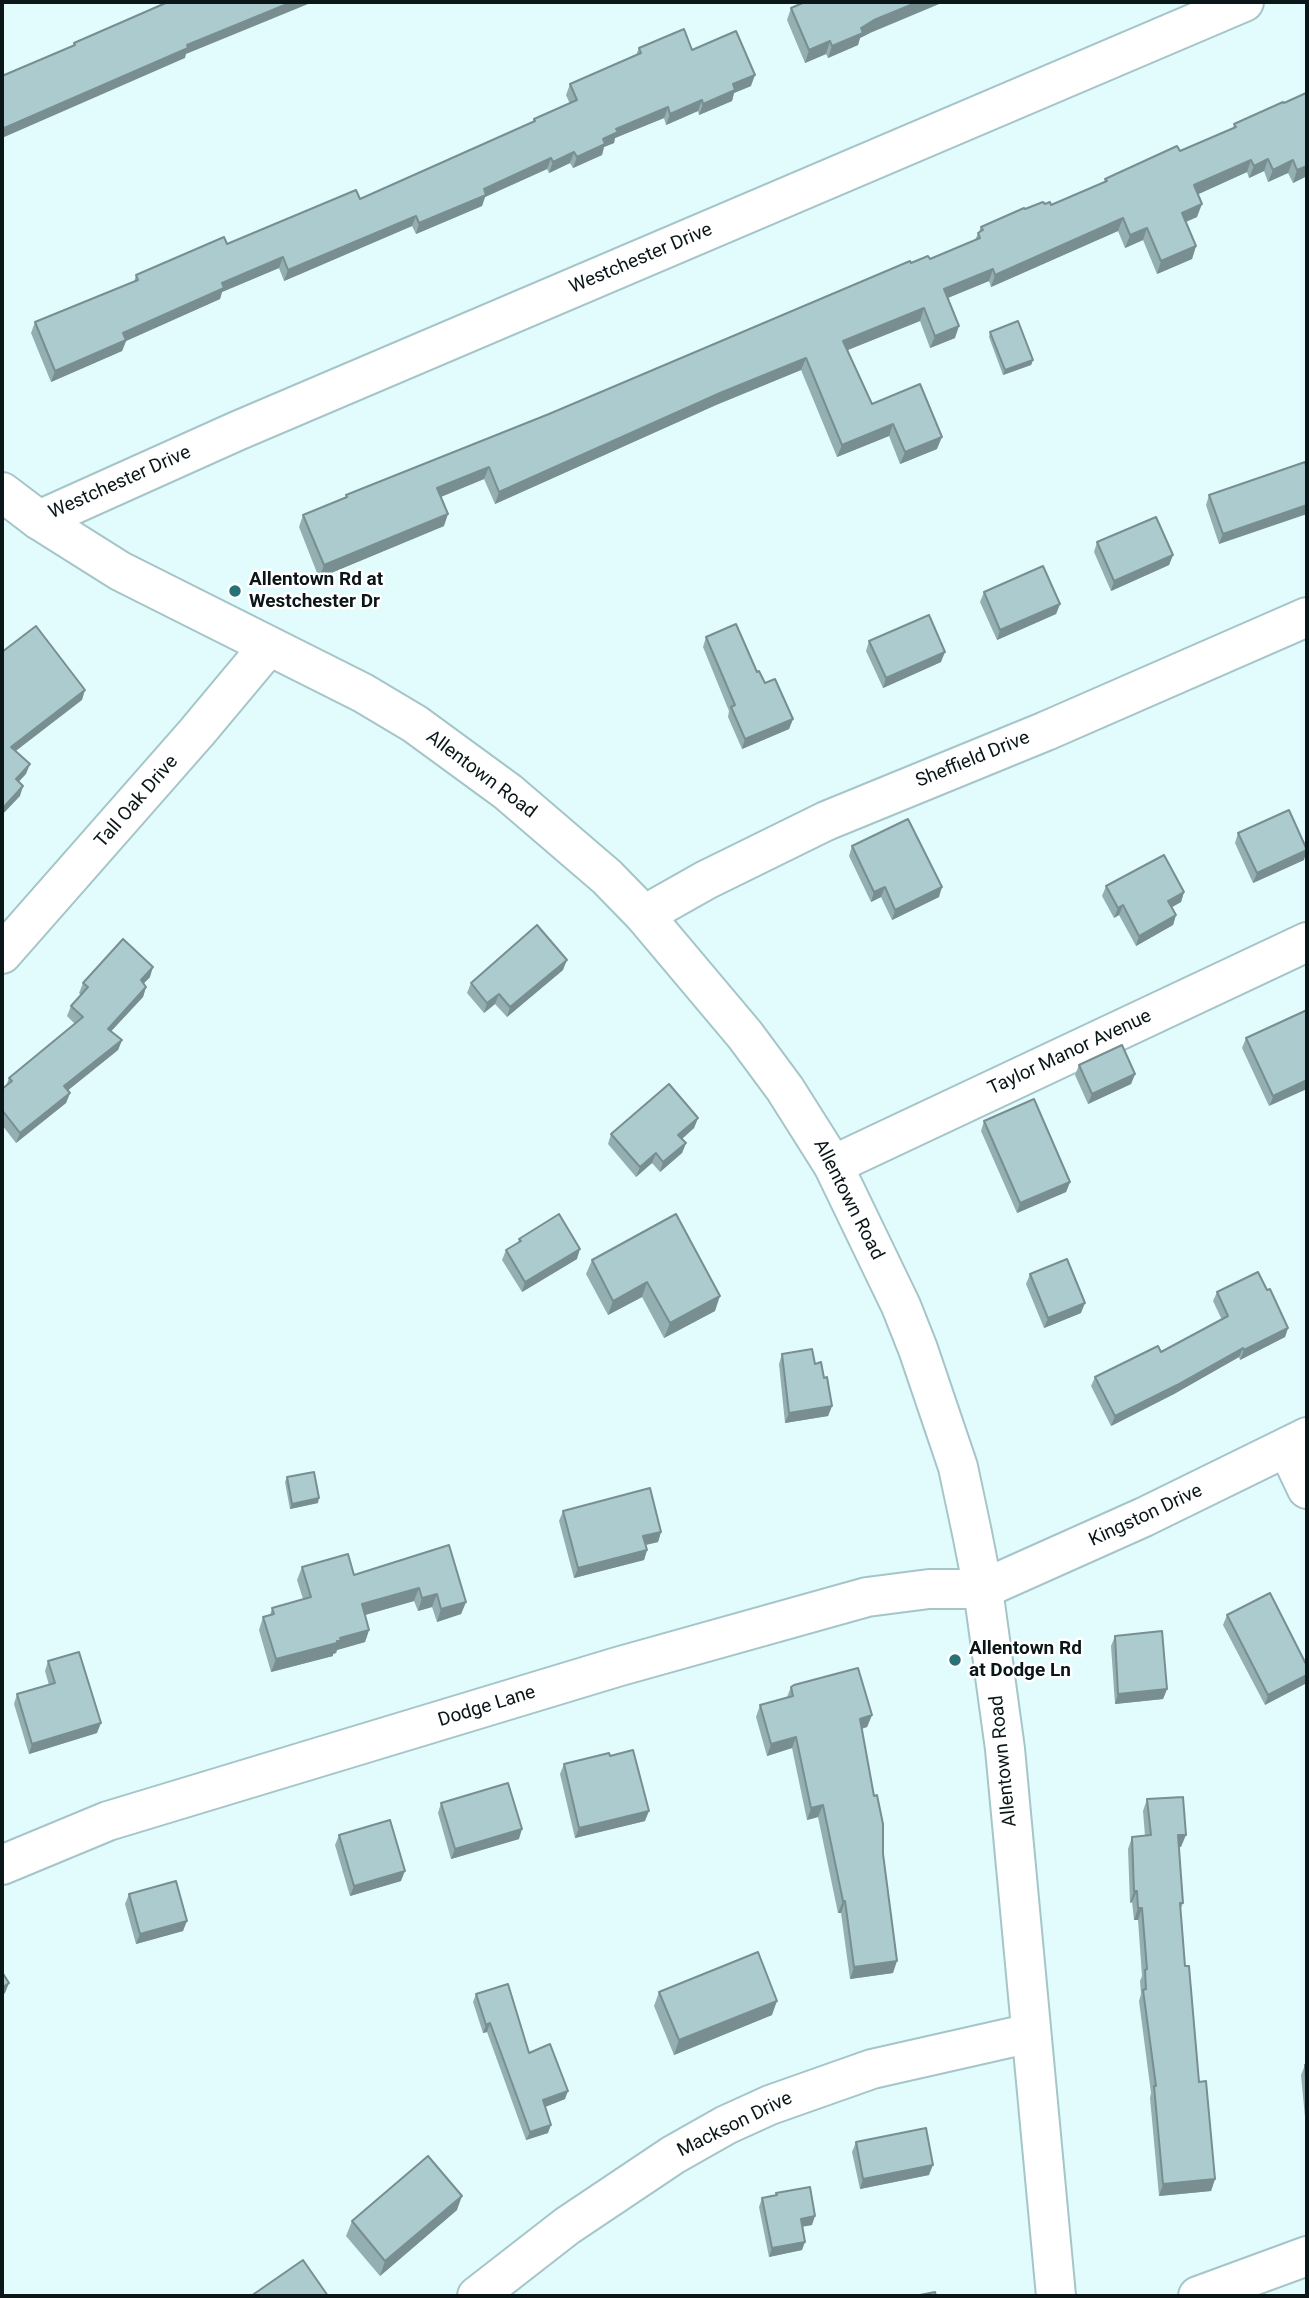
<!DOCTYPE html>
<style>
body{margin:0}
#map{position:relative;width:1309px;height:2298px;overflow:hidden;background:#e2fcfe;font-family:Roboto,sans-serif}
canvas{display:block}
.frame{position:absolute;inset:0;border:4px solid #0a1617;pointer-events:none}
</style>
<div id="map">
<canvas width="1309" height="2298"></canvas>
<div class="frame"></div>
</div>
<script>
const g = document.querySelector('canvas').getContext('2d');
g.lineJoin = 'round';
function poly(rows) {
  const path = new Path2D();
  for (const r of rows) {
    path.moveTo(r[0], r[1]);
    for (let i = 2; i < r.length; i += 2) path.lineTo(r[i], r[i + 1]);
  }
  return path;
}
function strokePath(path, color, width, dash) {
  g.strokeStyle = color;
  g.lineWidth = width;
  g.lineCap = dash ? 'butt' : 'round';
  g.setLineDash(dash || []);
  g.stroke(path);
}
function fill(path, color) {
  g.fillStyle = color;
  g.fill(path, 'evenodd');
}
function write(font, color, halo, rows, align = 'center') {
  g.font = font + ' Roboto,sans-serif';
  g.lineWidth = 5;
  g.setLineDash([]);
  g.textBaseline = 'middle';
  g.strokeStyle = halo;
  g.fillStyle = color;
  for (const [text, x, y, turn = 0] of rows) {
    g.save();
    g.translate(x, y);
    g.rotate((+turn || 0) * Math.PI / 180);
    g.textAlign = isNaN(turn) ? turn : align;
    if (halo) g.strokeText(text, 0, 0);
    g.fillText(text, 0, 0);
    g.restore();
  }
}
const minor = poly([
 [39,520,237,431,1244,2],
 [644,915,706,880,826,821,1046,731,1307,617],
 [2,954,197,732,268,647],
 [833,1165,1307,942],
 [1287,1447,1307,1489],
 [2,1865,108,1821,617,1667,867,1597,929,1589,983,1589,1144,1517,1307,1437],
 [477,2296,567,2226,673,2155,726,2125,770,2105,872,2069,1031,2033],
 [1198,2296,1307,2256]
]);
const major = poly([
 [2,492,39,520,120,571,363,693,415,724,508,792,607,877,644,915,745,1035,785,1089,833,1165,901,1306,918,1349,958,1467,972,1533,983,1589,1005,1749,1056,2296]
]);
strokePath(minor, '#a5c5c8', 42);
strokePath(major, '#a5c5c8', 42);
strokePath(minor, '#fff', 38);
strokePath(major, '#fff', 38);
fill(poly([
 [791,8,870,33,860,38,858,45,828,58,826,54,805,63,787,20],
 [639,48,692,50,751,86,734,93,732,101,699,115,698,111,666,125,664,118,615,138,614,143,604,147,602,155,573,168,570,163,549,173,547,169,485,197,482,206,416,234,412,226,284,281,279,268,222,292,220,299,126,341,122,351,51,382,31,333,35,322,134,282,136,275,360,199,533,122,534,119,570,104,566,95,570,84,636,55],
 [1283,102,1307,176,1293,183,1288,173,1268,182,1264,171,1249,178,1247,172,1198,194,1197,217,1186,222,1196,246,1192,259,1157,274,1143,240,1125,248,1118,231,991,287,989,281,948,298,955,338,930,348,920,321,847,350,872,404,937,449,900,464,889,436,837,457,801,370,716,405,495,504,484,479,441,497,444,526,319,578,299,527,303,515,346,498,346,495,549,414,911,263,930,259,975,240,981,227,1025,209,1045,204,1051,205,1104,182,1105,179,1180,151,1233,128,1234,124],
 [990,332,1033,360,1031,365,1003,375,989,337],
 [1305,462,1219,544,1206,505,1209,495],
 [1097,542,1173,555,1169,565,1111,591,1094,552],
 [984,592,1060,604,1056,614,997,640,980,602],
 [706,637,757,672,765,683,793,719,789,729,742,749,728,717,729,711,703,647],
 [869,641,941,662,883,688,866,651],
 [1238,833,1304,860,1253,883,1235,843],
 [852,846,939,897,892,920,881,897,871,902,849,856],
 [1106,886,1184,892,1181,902,1172,907,1176,915,1173,925,1136,946,1119,915,1114,918,1102,896],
 [563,970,507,1017,495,1004,484,1013,467,993,471,983],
 [150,977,143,984,146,987,143,997,111,1031,122,1040,118,1050,68,1090,70,1093,66,1103,16,1143,2,1125,2,1089,6,1086,9,1078,75,1024,67,1016,71,1006,81,995,79,993,83,983],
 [1307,1010,1269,1106,1242,1048,1246,1038],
 [1079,1065,1135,1074,1131,1084,1088,1104,1075,1075],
 [698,1118,694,1128,682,1139,686,1143,682,1153,660,1172,652,1163,636,1177,608,1144,611,1134],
 [984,1121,1070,1182,1066,1192,1017,1213,981,1131],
 [519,1239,577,1259,522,1292,502,1260,506,1250,518,1243],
 [592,1260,715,1311,664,1338,642,1297,608,1315,586,1274],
 [1030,1274,1081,1313,1044,1328,1026,1284],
 [1267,1290,1288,1328,1285,1337,1240,1360,1239,1357,1174,1394,1111,1426,1091,1386,1095,1377,1161,1352,1222,1320,1213,1301,1217,1292],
 [782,1354,815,1364,824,1378,832,1406,828,1416,785,1423,779,1364],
 [287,1477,318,1503,290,1509,285,1482],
 [563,1511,661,1532,658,1542,646,1545,647,1550,644,1560,574,1578,559,1521],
 [449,1545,466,1602,461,1614,437,1622,432,1607,418,1611,414,1601,365,1615,369,1630,365,1642,337,1650,336,1653,333,1654,333,1656,271,1672,259,1630,263,1617,270,1615,272,1608,303,1599,297,1580,302,1567,354,1575],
 [1227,1615,1307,1666,1265,1705,1223,1625],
 [1115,1636,1167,1689,1163,1699,1115,1704,1111,1646],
 [48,1661,97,1733,29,1754,14,1704,17,1694,49,1685,45,1671],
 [791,1687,872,1715,867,1727,862,1729,883,1854,893,1973,850,1979,841,1913,838,1913,818,1817,807,1820,792,1748,767,1756,756,1717,760,1705,787,1697],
 [564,1764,645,1821,575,1838,560,1774],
 [1147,1799,1181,1847,1179,1847,1183,1903,1180,1911,1185,1966,1199,2082,1215,2179,1211,2191,1159,2196,1150,2098,1151,2093,1139,2001,1141,1994,1140,1981,1142,1976,1138,1920,1134,1920,1132,1902,1130,1903,1128,1849,1132,1837,1145,1836,1143,1811],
 [441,1803,519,1839,451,1859,438,1813],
 [339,1835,401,1881,350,1896,335,1845],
 [129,1894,183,1931,136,1944,125,1904],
 [659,1992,772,2015,674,2055,654,2006],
 [476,1994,529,2053,565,2099,545,2107,548,2133,526,2140,487,2032,483,2033,473,2002],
 [1307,2064,1307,2138,1301,2075,1305,2065],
 [856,2142,929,2175,860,2189,852,2152],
 [776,2193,812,2225,802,2227,802,2250,769,2257,759,2207,762,2198,775,2196],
 [457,2210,380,2276,346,2236,352,2221]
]), '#93afb1');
fill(poly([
 [292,2,313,2,186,54,185,58,2,138,2,129,187,45],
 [918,2,944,2,870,33,860,38,858,45,828,58,832,46,874,20],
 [830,41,826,54,805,63,809,50],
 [755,75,751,86,734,93,732,101,699,115,703,104,733,84],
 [702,100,698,111,666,125,670,114],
 [668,107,664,118,615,138,614,143,604,147,602,155,573,168,577,157,616,129],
 [574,152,570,163,549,173,553,162],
 [551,158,547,169,485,197,482,206,416,234,419,223,484,189],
 [1268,159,1264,171,1249,178,1254,166],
 [1251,160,1247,172,1190,198,1194,185],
 [1293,160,1288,173,1268,182,1273,170],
 [1307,166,1307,176,1293,183,1297,170],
 [1202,204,1197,217,1178,225,1182,213],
 [416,216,412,226,284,281,288,270],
 [1123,218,1118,231,991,287,995,275],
 [1147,228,1143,240,1125,248,1130,235],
 [1196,246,1192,259,1157,274,1161,261],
 [283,257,279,268,222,292,220,299,126,341,122,351,51,382,55,371,123,333,222,283],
 [993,269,989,281,940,301,944,289],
 [924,308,920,321,838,354,843,341],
 [959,326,955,338,930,348,935,336],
 [806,358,801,370,716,405,495,504,499,492,720,393],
 [1033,360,1031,365,1003,375,1005,370],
 [893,424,889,436,837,457,842,445],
 [942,437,937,449,900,464,905,452],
 [489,467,484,479,433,500,437,488],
 [1307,505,1307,514,1219,544,1223,534],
 [448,514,444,526,319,578,324,565],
 [1173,555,1169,565,1111,591,1114,581],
 [1060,604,1056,614,997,640,1000,630],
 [945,652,941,662,883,688,886,678],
 [85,690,82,700,8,757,11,747],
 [793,719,789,729,742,749,745,739],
 [30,764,26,774,12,789,16,779],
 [23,786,20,796,2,815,2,809],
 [1307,850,1304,860,1253,883,1257,873],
 [885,887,881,897,871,902,874,892],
 [942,887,939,897,892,920,895,910],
 [1184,892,1181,902,1165,911,1168,901],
 [1123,905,1119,915,1114,918,1118,908],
 [1176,915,1173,925,1136,946,1139,936],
 [567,960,563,970,507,1017,510,1007],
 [153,967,150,977,137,990,141,980],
 [146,987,143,997,104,1039,108,1029],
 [499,994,495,1004,484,1013,487,1003],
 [122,1040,118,1050,61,1096,64,1086],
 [1135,1074,1131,1084,1088,1104,1092,1094],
 [1307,1080,1307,1089,1269,1106,1273,1096],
 [70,1093,66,1103,16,1143,20,1133],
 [698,1118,694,1128,675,1145,678,1135],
 [686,1143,682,1153,660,1172,663,1162],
 [656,1153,652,1163,636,1177,640,1167],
 [1070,1182,1066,1192,1017,1213,1020,1203],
 [580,1249,577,1259,522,1292,525,1282],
 [647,1282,642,1297,608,1315,613,1301],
 [720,1296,715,1311,664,1338,670,1323],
 [1085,1303,1081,1313,1044,1328,1048,1318],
 [1288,1328,1285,1337,1240,1360,1244,1350],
 [1243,1348,1239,1357,1174,1394,1111,1426,1115,1416],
 [832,1406,828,1416,785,1423,789,1413],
 [319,1498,318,1503,290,1509,292,1504],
 [661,1532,658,1542,640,1546,643,1536],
 [647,1550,644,1560,574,1578,578,1568],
 [419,1588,414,1601,358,1617,362,1604],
 [437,1594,432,1607,418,1611,422,1598],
 [466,1602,461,1614,437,1622,441,1609],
 [369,1630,365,1642,337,1650,336,1653,333,1654,333,1656,271,1672,276,1659,340,1638],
 [1307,1675,1307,1683,1265,1705,1268,1695],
 [1167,1689,1163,1699,1115,1704,1118,1694],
 [872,1715,867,1727,856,1730,860,1719],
 [101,1723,97,1733,29,1754,32,1744],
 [796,1737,792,1748,767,1756,771,1744],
 [823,1805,818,1817,807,1820,811,1808],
 [649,1811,645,1821,575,1838,579,1828],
 [522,1829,519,1839,451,1859,455,1849],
 [1178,1835,1186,1835,1181,1847,1174,1847],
 [405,1871,401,1881,350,1896,354,1886],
 [1134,1891,1137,1891,1132,1902,1130,1903],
 [843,1901,845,1901,841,1913,838,1913],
 [1138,1908,1142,1908,1138,1920,1134,1920],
 [187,1921,183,1931,136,1944,140,1934],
 [897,1961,893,1973,850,1979,854,1967],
 [9,1983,5,1993,2,1996,2,1988],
 [777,2001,772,2015,674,2055,679,2040],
 [490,2023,487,2032,483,2033,486,2025],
 [568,2091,565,2099,540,2109,543,2100],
 [551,2125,548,2133,526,2140,530,2132],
 [933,2165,929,2175,860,2189,863,2179],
 [1215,2179,1211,2191,1159,2196,1163,2184],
 [462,2196,457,2210,380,2276,385,2261],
 [815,2216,812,2225,798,2227,801,2219],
 [805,2242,802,2250,769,2257,772,2248]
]), '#788e90');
const building = poly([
 [168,2,292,2,187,45,188,48,2,129,2,76,75,45,74,43,168,2],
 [805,2,918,2,874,20,861,28,863,33,832,46,830,41,809,50,791,8,805,2],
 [684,29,692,50,736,31,755,75,733,84,735,90,703,104,702,100,670,114,668,107,616,129,618,132,603,139,605,144,577,157,574,152,553,162,551,158,484,189,486,195,419,223,416,216,288,270,283,257,222,283,224,288,123,333,126,340,55,371,35,322,138,280,136,275,224,237,227,244,356,190,360,199,535,121,534,119,577,100,570,84,641,53,639,48,684,29],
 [1306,93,1307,97,1307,166,1297,170,1293,160,1273,170,1268,159,1254,166,1251,160,1194,185,1202,204,1182,213,1196,246,1161,261,1147,228,1130,235,1123,218,995,275,993,269,944,289,959,326,935,336,924,308,843,341,872,404,920,384,942,437,905,452,893,424,842,445,806,358,720,393,499,492,489,467,437,488,448,514,324,565,303,515,347,497,346,495,549,414,910,261,911,263,928,256,930,259,980,238,978,233,983,230,981,227,1024,208,1025,209,1043,202,1045,204,1050,202,1051,205,1107,181,1105,179,1177,146,1180,151,1236,127,1234,124,1283,102,1284,103,1306,93],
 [1018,321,1033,360,1005,370,990,332,1018,321],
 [1305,462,1307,469,1307,505,1223,534,1209,495,1305,462],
 [1156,517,1173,555,1114,581,1097,542,1156,517],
 [1043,566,1060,604,1000,630,984,592,1043,566],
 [929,615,945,652,886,678,869,641,929,615],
 [736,624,757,672,759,671,765,683,775,679,793,719,745,739,731,707,735,705,706,637,736,624],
 [36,626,85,690,11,747,30,764,16,779,23,786,2,809,2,652,36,626],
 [1289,810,1307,850,1257,873,1238,833,1289,810],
 [908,819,942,887,895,910,885,887,874,892,852,846,908,819],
 [1164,855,1184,892,1168,901,1176,915,1139,936,1123,905,1118,908,1106,886,1164,855],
 [537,925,567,960,510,1007,499,994,487,1003,471,983,537,925],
 [123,939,153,967,141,980,146,987,108,1029,122,1040,64,1086,70,1093,20,1133,2,1110,2,1089,12,1081,9,1078,83,1017,71,1006,88,987,83,983,123,939],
 [1307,1010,1307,1080,1273,1096,1246,1038,1307,1010],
 [1122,1045,1135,1074,1092,1094,1079,1065,1122,1045],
 [669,1084,698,1118,678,1135,686,1143,663,1162,656,1153,640,1167,611,1134,669,1084],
 [1034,1099,1070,1182,1020,1203,984,1121,1034,1099],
 [559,1214,580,1249,525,1282,506,1250,521,1241,519,1239,559,1214],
 [676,1214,720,1296,670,1323,647,1282,613,1301,592,1260,676,1214],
 [1067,1259,1085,1303,1048,1318,1030,1274,1067,1259],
 [1258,1272,1267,1290,1270,1289,1288,1328,1244,1350,1243,1348,1177,1385,1115,1416,1095,1377,1158,1346,1161,1352,1228,1316,1217,1292,1258,1272],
 [812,1349,815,1364,821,1362,824,1378,827,1377,832,1406,789,1413,782,1354,812,1349],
 [314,1472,319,1498,292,1504,287,1477,314,1472],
 [650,1488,661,1532,643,1536,647,1550,578,1568,563,1511,650,1488],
 [449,1545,466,1602,441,1609,437,1594,422,1598,419,1588,362,1604,369,1630,340,1638,341,1641,337,1641,337,1643,276,1659,263,1617,274,1614,272,1608,311,1597,302,1567,348,1554,354,1575,449,1545],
 [1270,1593,1307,1666,1307,1675,1268,1695,1227,1615,1270,1593],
 [1162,1631,1167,1689,1118,1694,1115,1636,1162,1631],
 [79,1652,101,1723,32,1744,17,1694,55,1683,48,1661,79,1652],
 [858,1668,872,1715,860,1719,874,1796,877,1795,883,1824,883,1854,897,1961,854,1967,845,1901,843,1901,823,1805,811,1808,796,1737,771,1744,760,1705,793,1696,791,1687,794,1685,858,1668],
 [633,1750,649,1811,579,1828,564,1764,609,1753,610,1756,633,1750],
 [508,1783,522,1829,455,1849,441,1803,508,1783],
 [1183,1797,1186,1835,1178,1835,1183,1903,1180,1903,1185,1966,1189,1966,1190,1978,1199,2082,1206,2081,1215,2179,1163,2184,1154,2086,1156,2086,1143,1990,1146,1989,1145,1970,1147,1969,1142,1908,1138,1908,1137,1891,1134,1891,1132,1837,1151,1835,1147,1799,1183,1797],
 [390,1820,405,1871,354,1886,339,1835,390,1820],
 [176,1881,187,1921,140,1934,129,1894,176,1881],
 [758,1952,777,2001,679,2040,659,1992,758,1952],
 [2,1972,9,1983,2,1988,2,1972],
 [508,1984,529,2053,550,2044,568,2091,543,2100,551,2125,530,2132,490,2023,486,2025,476,1994,508,1984],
 [1307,2064,1307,2092,1305,2065,1307,2064],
 [926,2128,933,2165,863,2179,856,2142,926,2128],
 [428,2156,462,2196,385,2261,352,2221,428,2156],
 [810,2187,815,2216,801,2219,805,2242,772,2248,762,2198,777,2195,776,2193,810,2187],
 [303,2260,328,2296,251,2296,303,2260],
 [935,2292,936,2296,915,2296,935,2292]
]);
fill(building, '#abcbce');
strokePath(building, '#788e90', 2);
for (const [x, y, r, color] of [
 [235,591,7,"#277277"],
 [955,1660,7,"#277277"]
]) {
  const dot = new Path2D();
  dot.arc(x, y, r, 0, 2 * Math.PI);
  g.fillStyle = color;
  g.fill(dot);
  strokePath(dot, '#fff', 2.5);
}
write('19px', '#0a1617', '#fff', [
 ["Westchester Drive",641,259,-23],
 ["Westchester Drive",120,483,-24],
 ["Sheffield Drive",973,760,-22],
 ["Allentown Road",481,775,37],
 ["Tall Oak Drive",137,802,-49],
 ["Taylor Manor Avenue",1070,1053,-25],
 ["Allentown Road",848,1200,63],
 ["Kingston Drive",1146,1516,-25],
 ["Dodge Lane",487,1707,-17],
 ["Allentown Road",1004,1761,-96],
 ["Mackson Drive",735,2125,-26]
]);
write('bold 19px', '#0a1617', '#fff', [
 ["Allentown Rd at",249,580],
 ["Westchester Dr",249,602],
 ["Allentown Rd",969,1649],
 ["at Dodge Ln",969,1671]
], 'left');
</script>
